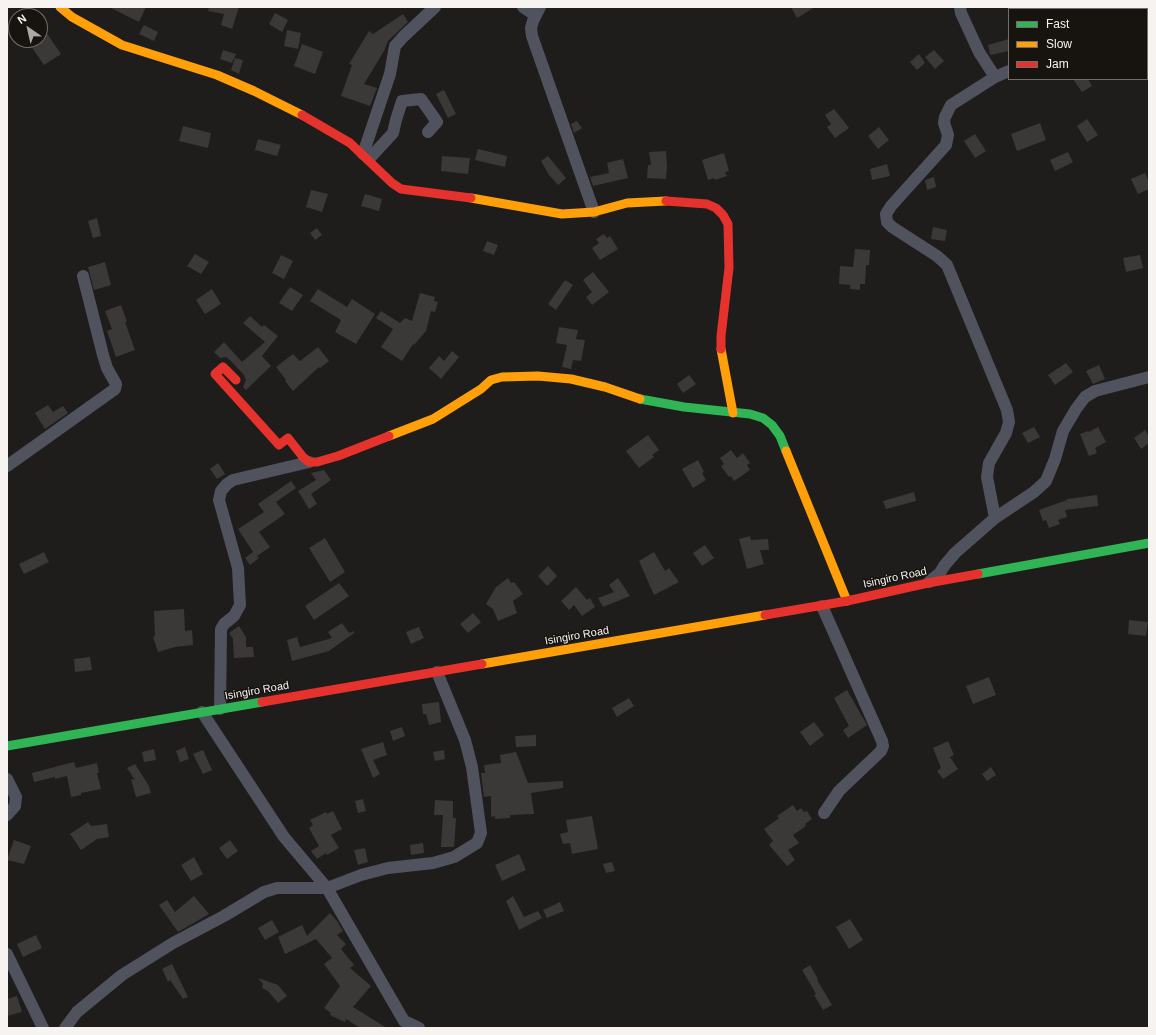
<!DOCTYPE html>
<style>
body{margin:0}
#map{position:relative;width:1156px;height:1035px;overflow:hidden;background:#1f1d1b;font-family:Helvetica,sans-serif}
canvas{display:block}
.frame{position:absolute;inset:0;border:8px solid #f6f3f0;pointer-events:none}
.legend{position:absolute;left:1008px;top:8px;width:140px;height:72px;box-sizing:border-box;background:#171410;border:1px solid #706d6a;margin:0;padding:5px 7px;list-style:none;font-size:12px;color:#f6f3f0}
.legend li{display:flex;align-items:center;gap:8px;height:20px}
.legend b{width:20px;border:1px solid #706d6a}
.north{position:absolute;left:8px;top:8px;width:40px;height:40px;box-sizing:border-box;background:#171410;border:1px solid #706d6a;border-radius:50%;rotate:326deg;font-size:11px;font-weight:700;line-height:16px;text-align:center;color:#f6f3f0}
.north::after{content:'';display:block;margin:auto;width:14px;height:18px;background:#aba8a5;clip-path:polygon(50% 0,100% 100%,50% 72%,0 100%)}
</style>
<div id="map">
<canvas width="1156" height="1035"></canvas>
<div class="frame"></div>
<ul class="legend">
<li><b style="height:5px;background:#30b455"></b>Fast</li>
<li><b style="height:5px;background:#ff9f0a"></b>Slow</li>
<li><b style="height:5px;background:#e5322d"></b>Jam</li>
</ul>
<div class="north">N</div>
</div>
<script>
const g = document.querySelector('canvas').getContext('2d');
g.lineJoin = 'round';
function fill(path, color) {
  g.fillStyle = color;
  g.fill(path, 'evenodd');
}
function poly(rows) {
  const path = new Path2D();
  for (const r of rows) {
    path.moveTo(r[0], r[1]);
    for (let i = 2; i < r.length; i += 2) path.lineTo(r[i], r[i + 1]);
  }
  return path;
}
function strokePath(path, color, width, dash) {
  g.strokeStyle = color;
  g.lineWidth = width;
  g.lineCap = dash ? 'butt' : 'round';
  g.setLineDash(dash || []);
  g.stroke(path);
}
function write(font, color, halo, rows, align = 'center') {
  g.font = font + ' Helvetica,sans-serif';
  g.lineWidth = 3;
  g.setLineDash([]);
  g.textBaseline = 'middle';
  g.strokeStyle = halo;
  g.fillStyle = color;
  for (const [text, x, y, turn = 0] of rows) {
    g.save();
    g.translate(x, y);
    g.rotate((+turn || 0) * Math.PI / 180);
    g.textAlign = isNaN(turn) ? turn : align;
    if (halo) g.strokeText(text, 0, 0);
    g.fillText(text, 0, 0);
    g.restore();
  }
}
fill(poly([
 [109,7,146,7,139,22],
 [209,7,239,7,232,29,221,25,224,14,208,11],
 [791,7,815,7,797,18],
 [275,13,288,20,282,32,269,24],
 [403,14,408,22,388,41,384,51,364,84,377,88,370,106,341,96,352,65,349,64,369,31,373,34],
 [144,25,158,32,154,41,139,34],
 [287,30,301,33,298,49,284,46],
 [46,32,61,54,44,65,29,43,34,40,40,40,40,36],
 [1009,39,1009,51,990,55,988,45],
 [302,44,323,52,315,74,294,66],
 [223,50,236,54,232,63,220,59],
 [934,50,944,61,935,69,925,57],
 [919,54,925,63,917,70,910,62],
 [235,58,243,60,239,74,231,70],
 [1073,79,1088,79,1092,86,1082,92],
 [444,90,456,114,448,118,436,94],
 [834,109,849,128,835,138,827,127,831,124,825,115],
 [1087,119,1098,135,1087,142,1077,126],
 [577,121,582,128,574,133,571,124],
 [1040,123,1046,140,1017,151,1011,134],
 [183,126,211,133,208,148,179,141],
 [879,127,889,140,878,149,868,136],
 [975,134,986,151,975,158,964,141],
 [258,139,281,145,277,156,255,150],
 [478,149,507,156,505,167,475,160],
 [666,151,667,166,666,179,647,178,648,165,651,165,649,152],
 [1068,152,1073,162,1055,171,1050,160],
 [724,153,729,171,725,172,727,176,715,180,714,178,708,180,702,160],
 [442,156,470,158,468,174,441,171],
 [548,156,566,178,558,185,549,175,541,161],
 [623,159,628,178,593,186,590,177,609,173,607,163],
 [887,164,890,176,872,180,870,169],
 [1145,173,1149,182,1149,189,1138,194,1131,179],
 [934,177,936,187,927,190,925,180],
 [311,190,328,194,322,212,306,207],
 [365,194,382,199,379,211,361,206],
 [97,218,101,236,93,238,88,221],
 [933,227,947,230,945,241,931,239],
 [317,228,322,235,315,240,310,233],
 [604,234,607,238,610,236,618,249,600,260,592,248,599,243,596,239],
 [487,241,498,245,494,255,483,251],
 [855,249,870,250,869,265,866,265,865,284,860,284,860,290,850,289,850,285,839,284,840,266,853,267],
 [195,254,209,262,201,274,187,266],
 [281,255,293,261,284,279,272,273],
 [1140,255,1143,268,1126,272,1123,258],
 [105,262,111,285,94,290,88,267],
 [593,272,609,292,592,305,586,297,592,292,583,280],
 [565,280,573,285,556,310,548,304],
 [290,287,303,295,292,311,279,303],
 [212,289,221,304,205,314,196,300],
 [318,289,347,307,352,299,375,314,356,344,335,332,341,320,310,301],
 [420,293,435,297,434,301,438,302,435,312,431,311,426,331,414,345,413,344,402,361,381,347,393,329,376,318,381,311,400,323,405,318,412,321],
 [121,305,127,322,125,322,135,350,116,357,107,331,112,329,105,311],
 [250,316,262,327,264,325,278,336,262,356,271,366,246,390,243,387,246,380,244,375,230,360,226,357,220,358,214,352,224,342,242,362,265,342,243,323],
 [559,327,578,330,576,339,585,340,581,361,573,360,571,369,562,367,567,345,556,343],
 [318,347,329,361,320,368,319,367,293,391,285,381,286,380,276,367,293,354,300,361],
 [452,351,459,357,441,379,429,368,439,356,444,361],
 [1066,363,1073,372,1055,385,1048,375],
 [1099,365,1105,379,1093,384,1086,371],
 [689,375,696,384,683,393,677,384],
 [48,405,53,412,63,406,68,413,45,429,35,413],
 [1034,427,1040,437,1028,443,1022,433],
 [1098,427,1106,442,1095,448,1097,453,1089,456,1080,434,1088,431,1089,432],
 [1145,430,1149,436,1149,443,1141,449,1134,438],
 [648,435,659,450,652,455,654,457,639,468,626,451],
 [731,450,737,458,743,453,750,463,747,465,750,470,734,481,731,476,729,477,721,466,724,464,720,458],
 [698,460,704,472,702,473,706,480,693,488,682,469],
 [218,463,225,474,217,479,210,469],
 [324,470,331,480,311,494,317,504,309,509,298,491,316,480,311,473],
 [291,481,296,488,276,502,285,514,259,532,270,547,257,556,259,558,250,565,245,558,253,552,238,529,264,512,258,504],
 [914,492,916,501,886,509,883,501],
 [1097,495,1098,506,1065,510,1067,517,1058,520,1060,524,1049,528,1046,520,1043,521,1039,510,1067,500,1067,499],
 [750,536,751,540,768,539,769,550,760,550,764,564,747,569,739,539],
 [325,538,345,572,330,582,309,548],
 [705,545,714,558,702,566,693,553],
 [44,552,49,562,24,574,19,564],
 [654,552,665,571,669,568,679,582,654,595,639,561],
 [548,566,557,576,547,586,538,576],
 [508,578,511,583,514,582,523,594,513,601,517,613,498,621,493,609,486,604,496,587],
 [618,578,630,596,603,607,598,598,614,592,609,585],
 [339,583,349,596,314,620,305,606],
 [576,587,587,600,590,598,595,607,582,616,574,605,569,610,561,601],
 [184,609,185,631,192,630,193,645,175,647,158,652,153,637,155,636,154,611],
 [473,613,481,622,468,633,460,624],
 [1129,620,1148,622,1146,636,1128,634],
 [342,623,349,633,354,631,354,633,329,651,292,661,287,640,297,637,300,647,332,638,328,632],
 [239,626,246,637,246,647,253,647,254,657,234,658,233,639,229,633],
 [419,627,424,638,411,644,406,632],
 [90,657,92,670,75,672,74,659],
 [989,677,996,695,973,704,966,686],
 [847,690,867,725,848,738,843,730,849,726,834,698],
 [629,698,634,706,617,717,612,708],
 [439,702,441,722,429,725,426,714,423,714,422,704],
 [814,722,824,735,810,746,800,732],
 [402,727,405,736,393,741,390,731],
 [536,735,536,746,516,747,515,736],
 [948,741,954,755,950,757,958,769,943,779,937,771,941,768,933,748],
 [383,742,387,755,373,760,380,774,373,778,361,749],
 [185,747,189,759,180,762,176,751],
 [154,749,156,760,144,762,142,752],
 [203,750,212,770,203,774,193,754],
 [444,750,445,759,435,761,433,752],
 [516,752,528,783,563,781,563,788,531,793,534,814,510,815,510,818,495,819,495,816,491,817,491,796,484,797,481,773,485,773,484,765,501,763,500,755],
 [74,762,76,768,97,763,99,773,97,773,101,789,81,793,81,795,71,797,67,776,55,779,55,777,34,782,32,773],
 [135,764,149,786,151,793,136,797,131,779,135,780,127,768],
 [991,767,996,775,987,781,982,774],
 [363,799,366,811,358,813,355,801],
 [435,800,453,801,453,818,456,818,454,847,441,847,443,815,434,815],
 [793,805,797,811,801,808,804,812,807,811,812,819,805,824,806,826,793,835,799,843,788,850,795,860,787,866,769,845,773,841,764,829,779,818,777,816],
 [333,811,342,829,331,835,339,848,327,855,326,853,317,859,311,851,319,846,309,828,313,825,310,820,326,812,327,814],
 [592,816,598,849,572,854,570,843,563,844,560,834,568,832,566,820],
 [88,822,91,826,107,824,109,837,97,839,81,850,70,834],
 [14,840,31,846,24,864,7,860],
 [230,840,238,851,227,859,219,848],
 [423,843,424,853,411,855,410,845],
 [365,848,368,862,358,865,354,850],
 [519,854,526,870,502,881,495,865],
 [194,857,203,874,191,881,181,865],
 [612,862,615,871,606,873,603,864],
 [194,896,209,914,178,932,159,905,167,900,175,912],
 [513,896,524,917,538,911,542,918,519,930,506,901],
 [560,902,564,911,547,918,543,910],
 [330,913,337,921,343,931,337,935,346,944,341,949,354,965,350,968,371,986,353,1007,387,1028,360,1028,346,1019,345,1022,330,1015,331,1013,324,1008,340,986,324,964,332,958,316,939,285,954,278,937,302,925,307,936],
 [850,919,863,940,849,949,836,927],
 [272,920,279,932,265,940,258,928],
 [36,935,42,948,23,957,17,944],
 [172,964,188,997,183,999,170,980,168,982,162,969],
 [810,965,818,979,817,980,832,1005,823,1010,814,995,816,994,802,970],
 [258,978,278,985,287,996,278,1003,268,991,262,988,263,984],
 [17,996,22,1012,7,1016,7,999]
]), '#3a3937');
strokePath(poly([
 [523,7,535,15],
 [540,7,533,21,531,28,532,36,594,212],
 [960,7,961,13,979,52,995,77],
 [1122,9,1124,7],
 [363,154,390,74,395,46,403,37,435,7],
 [369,159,393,133,396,120,402,101,421,99,437,122,428,132],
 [7,466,115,389,116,384,107,368,103,355,83,276],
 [995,518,987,477,989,463,1006,433,1009,422,1007,410,947,265,937,256,892,227,887,222,886,214,891,206,946,145,948,135,944,123,945,117,951,105,995,77,1009,71],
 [929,582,940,573,944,566,955,553,995,518,1034,492,1046,481,1055,459,1063,431,1076,409,1085,397,1095,391,1149,377],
 [822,606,882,741,883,746,881,751,839,791,824,813],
 [220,709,221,629,224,624,234,616,240,605,238,568,219,500,221,491,227,484,233,480,309,462],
 [202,712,284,837,327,888,404,1021,419,1028],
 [7,779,16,797,15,806,7,815],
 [7,954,43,1028],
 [65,1028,77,1012,122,975,173,943,224,916,264,892,277,888,327,888,361,875,388,868,433,863,454,857,477,843,481,833,472,767,465,740,437,672]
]), '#50535e', 12);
strokePath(poly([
 [640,399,684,407,750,414,763,418,772,425,780,436,786,451],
 [978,574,1149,543],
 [7,746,262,702]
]), '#30b455', 9);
strokePath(poly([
 [60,7,72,17,122,45,217,75,254,91,302,115],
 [471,198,562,214,594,212,627,203,666,201],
 [721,349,733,413],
 [389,436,433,419,481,389,491,380,502,377,538,376,571,379,605,387,640,399],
 [786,451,847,601],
 [482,664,765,615]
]), '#ff9f0a', 9);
strokePath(poly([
 [302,115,350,143,392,183,401,189,471,198],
 [666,201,707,204,716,208,723,215,728,224,729,268,721,336,721,349],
 [236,380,223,367,215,374,279,445,288,438,303,457,309,462,317,462,338,456,389,436],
 [765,615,847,601,928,583,978,574],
 [262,702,482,664]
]), '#e5322d', 9);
write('11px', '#f6f3f0', '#171410', [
 ["Isingiro Road",895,578,-12],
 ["Isingiro Road",577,636,-10],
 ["Isingiro Road",257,691,-10]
]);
</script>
